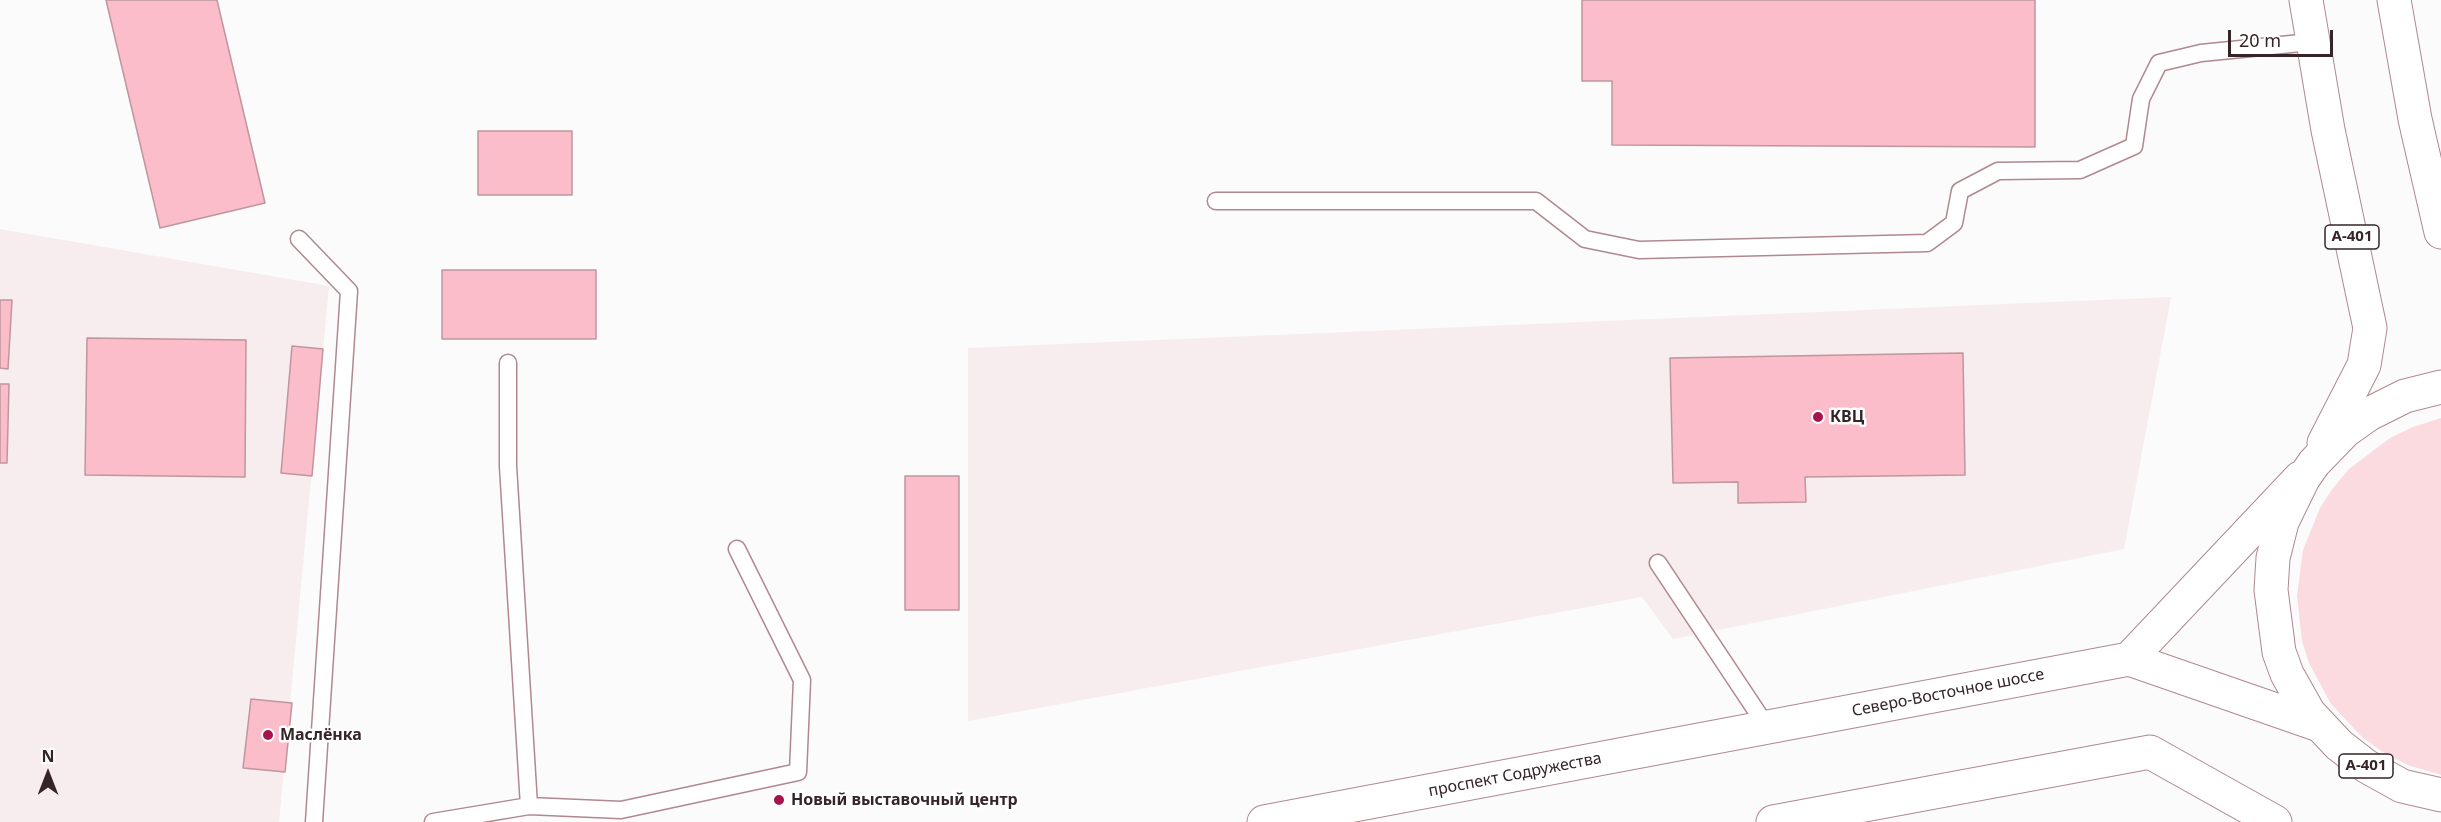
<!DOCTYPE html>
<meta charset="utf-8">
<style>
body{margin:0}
#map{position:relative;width:2441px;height:822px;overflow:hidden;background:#fbfbfb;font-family:"Noto Sans",sans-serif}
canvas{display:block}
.north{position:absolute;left:18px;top:744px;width:60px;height:60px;-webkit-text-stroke:4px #fff;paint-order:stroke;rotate:0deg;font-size:16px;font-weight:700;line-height:24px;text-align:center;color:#352528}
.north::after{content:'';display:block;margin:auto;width:21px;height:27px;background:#352528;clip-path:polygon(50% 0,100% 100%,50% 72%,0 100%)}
.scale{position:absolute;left:2228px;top:30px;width:105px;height:27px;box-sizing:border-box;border:3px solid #352528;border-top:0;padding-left:8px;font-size:18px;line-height:21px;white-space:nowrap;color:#352528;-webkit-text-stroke:4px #fff;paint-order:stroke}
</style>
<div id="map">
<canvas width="2441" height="822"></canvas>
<div class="north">N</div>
<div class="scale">20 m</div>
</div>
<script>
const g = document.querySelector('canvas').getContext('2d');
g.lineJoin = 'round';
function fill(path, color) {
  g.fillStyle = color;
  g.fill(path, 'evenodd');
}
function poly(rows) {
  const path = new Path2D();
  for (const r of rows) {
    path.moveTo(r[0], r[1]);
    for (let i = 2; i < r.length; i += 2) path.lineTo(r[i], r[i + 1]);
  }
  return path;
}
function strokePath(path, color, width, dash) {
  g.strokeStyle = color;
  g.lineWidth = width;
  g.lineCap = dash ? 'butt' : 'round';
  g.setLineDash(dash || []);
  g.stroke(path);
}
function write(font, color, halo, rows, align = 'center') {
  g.font = font + ' "Noto Sans",sans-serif';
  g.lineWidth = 5;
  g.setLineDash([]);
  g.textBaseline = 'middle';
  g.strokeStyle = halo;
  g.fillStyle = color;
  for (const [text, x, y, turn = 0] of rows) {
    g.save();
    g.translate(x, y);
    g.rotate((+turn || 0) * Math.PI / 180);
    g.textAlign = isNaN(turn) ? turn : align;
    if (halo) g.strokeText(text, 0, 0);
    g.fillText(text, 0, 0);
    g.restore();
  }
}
fill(poly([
 [0,229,329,286,279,822,0,822],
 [2171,297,2124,549,1673,639,1642,597,968,721,968,348]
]), '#f7ecee');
fill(poly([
 [2441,418,2441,775,2408,765,2384,753,2362,737,2331,704,2309,663,2302,641,2297,596,2303,550,2320,508,2333,488,2349,469,2390,438,2413,427]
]), '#fbdae0');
const building = poly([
 [106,0,217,0,265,203,160,228,106,0],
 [1582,0,2035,0,2035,147,1612,145,1612,81,1582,81,1582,0],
 [478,131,572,131,572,195,478,195,478,131],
 [442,270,596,270,596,339,442,339,442,270],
 [0,300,12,300,8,369,0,368,0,300],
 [87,338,246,340,245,477,85,475,87,338],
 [292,346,323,349,312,476,281,473,292,346],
 [1963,353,1965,475,1805,477,1806,502,1738,503,1738,482,1673,483,1670,358,1963,353],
 [0,384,9,384,7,463,0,463,0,384],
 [905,476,959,476,959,610,905,610,905,476],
 [251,699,292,703,285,772,243,768,251,699]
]);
fill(building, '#fbbdc9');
strokePath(building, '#bf969e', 1.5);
const lane = poly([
 [1216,201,1536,201,1585,239,1639,250,1927,243,1954,223,1960,191,1998,171,2080,170,2134,146,2141,99,2159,63,2201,53,2311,42],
 [299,239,349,291,314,822],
 [508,363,508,466,529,806],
 [1658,563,1767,727],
 [433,822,529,806,621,810,798,772,802,680,737,549]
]);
const street = poly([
 [1773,822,2150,752,2275,822]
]);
const secondary = poly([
 [2129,659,2300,478],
 [1264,822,2129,659,2319,725]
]);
const primary = poly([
 [2306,0,2328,130,2370,328,2364,365,2324,443],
 [2394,0,2415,119,2441,232],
 [2441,387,2405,396,2369,414,2345,431,2314,463,2303,479,2282,522,2273,558,2271,590,2279,652,2287,674,2309,713,2339,745,2366,766,2402,786,2441,795]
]);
strokePath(lane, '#b0888f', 19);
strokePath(street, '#b0888f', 35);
strokePath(secondary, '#b0888f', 35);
strokePath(primary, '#b0888f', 35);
strokePath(lane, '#fff', 16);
strokePath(street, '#fff', 33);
strokePath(secondary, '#fff', 33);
strokePath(primary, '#fff', 33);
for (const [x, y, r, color] of [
 [1818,417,6,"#a7134d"],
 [268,735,6,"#a7134d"],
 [779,800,6,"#a7134d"]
]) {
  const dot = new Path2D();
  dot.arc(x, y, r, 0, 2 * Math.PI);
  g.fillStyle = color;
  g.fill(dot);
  strokePath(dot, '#fff', 2);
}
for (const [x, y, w] of [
 [2352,237,54],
 [2366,766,54]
]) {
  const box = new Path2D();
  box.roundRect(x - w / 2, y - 12, w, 24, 4.5);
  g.fillStyle = '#fff';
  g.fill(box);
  strokePath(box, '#352528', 1.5);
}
write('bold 15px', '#352528', null, [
 ["А-401",2352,237],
 ["А-401",2366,766]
]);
write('bold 16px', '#352528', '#fff', [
 ["КВЦ",1830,417],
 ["Маслёнка",280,735],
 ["Новый выставочный центр",791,800]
], 'left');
write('16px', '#352528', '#fff', [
 ["Северо-Восточное шоссе",1948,693,-11],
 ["проспект Содружества",1515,775,-11]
]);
</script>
